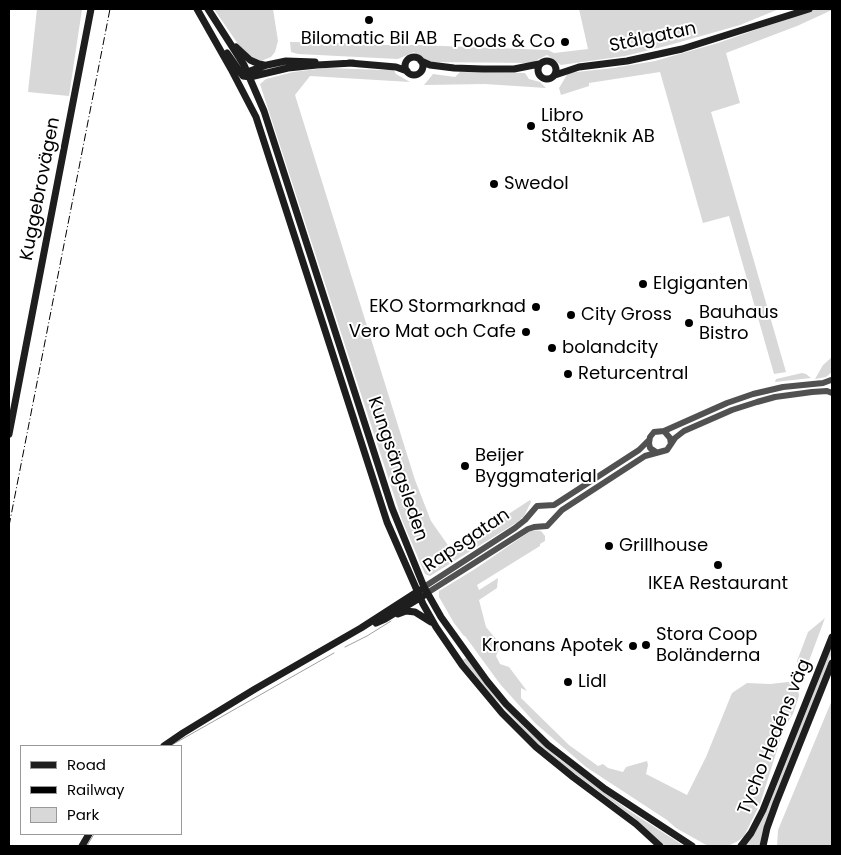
<!DOCTYPE html>
<meta charset="utf-8">
<style>
body{margin:0}
#map{position:relative;width:841px;height:855px;overflow:hidden;background:#fff;font-family:Poppins,sans-serif}
canvas{display:block}
.frame{position:absolute;inset:0;border:10px solid #000;pointer-events:none}
.legend{position:absolute;left:20px;top:745px;width:162px;height:90px;box-sizing:border-box;background:#fff;border:1px solid #999;margin:0;padding:6px 9px;list-style:none;font-size:15px;color:#000}
.legend li{display:flex;align-items:center;gap:10px;height:25px}
.legend b{width:25px;border:1px solid #999}
</style>
<div id="map">
<canvas width="841" height="855"></canvas>
<div class="frame"></div>
<ul class="legend">
<li><b style="height:6px;background:#1e1e1e"></b>Road</li>
<li><b style="height:6px;background:#000"></b>Railway</li>
<li><b style="height:14px;background:#d8d8d8"></b>Park</li>
</ul>
</div>
<script>
const g = document.querySelector('canvas').getContext('2d');
g.lineJoin = 'round';
function fill(path, color) {
  g.fillStyle = color;
  g.fill(path, 'evenodd');
}
function poly(rows) {
  const path = new Path2D();
  for (const r of rows) {
    if (r.length === 3) {
      path.moveTo(r[0] + r[2], r[1]);
      path.arc(r[0], r[1], r[2], 0, 2 * Math.PI);
      continue;
    }
    path.moveTo(r[0], r[1]);
    for (let i = 2; i < r.length; i += 2) path.lineTo(r[i], r[i + 1]);
  }
  return path;
}
function strokePath(path, color, width, dash) {
  g.strokeStyle = color;
  g.lineWidth = width;
  g.lineCap = dash ? 'butt' : 'round';
  g.setLineDash(dash || []);
  g.stroke(path);
}
function write(font, color, halo, rows, align = 'center') {
  g.font = font + ' Poppins,sans-serif';
  g.lineWidth = 4;
  g.setLineDash([]);
  g.textBaseline = 'middle';
  g.strokeStyle = halo;
  g.fillStyle = color;
  for (const [text, x, y, turn = 0] of rows) {
    g.save();
    g.translate(x, y);
    g.rotate((+turn || 0) * Math.PI / 180);
    g.textAlign = isNaN(turn) ? turn : align;
    if (halo) g.strokeText(text, 0, 0);
    g.fillText(text, 0, 0);
    g.restore();
  }
}
fill(poly([
 [37,9,82,9,69,96,28,92],
 [214,9,273,9,278,41,275,52,271,57,261,61,250,56,238,44],
 [579,9,779,9,740,25,666,46,625,56,561,65,547,55,531,63,427,62,414,52,398,59,298,54,291,52,290,42,345,43,346,45,417,45,548,50,554,53,588,49],
 [815,9,832,9,832,10,797,26,726,53,740,103,711,112,786,372,774,374,729,216,703,223,660,72,589,83,589,86,561,95,559,88,568,73,613,68,655,61,718,43],
 [326,68,384,70,393,68,396,74,410,82,310,76,295,95,415,480,431,521,452,551,530,500,531,502,524,516,516,523,430,576,425,574,422,567,402,520,260,84,266,79,293,72],
 [460,72,525,73,529,79,540,82,546,88,485,84,424,85,433,74,455,77],
 [832,357,832,372,826,377,815,379,823,365],
 [802,373,806,374,811,378,775,382,776,379],
 [532,530,541,531,545,536,545,541,540,544,540,546,477,585,479,590,498,578,497,588,479,600,486,627,501,645,496,656,500,664,509,667,527,691,521,688,521,698,569,745,598,766,603,764,608,768,623,772,626,767,647,761,648,765,646,774,687,795,706,757,732,693,747,683,770,684,797,681,799,696,793,714,784,728,760,804,744,836,738,841,728,846,708,846,676,828,667,820,586,767,535,723,500,684,465,636,464,636,454,623,439,597,439,591,475,569],
 [825,618,803,677,797,661,808,632],
 [832,646,832,653,769,811,760,846,744,846,749,842,767,810],
 [466,658,494,695,525,728,557,757,628,810,684,846,665,846,633,817,554,758,531,737,490,693,463,660],
 [832,700,832,846,777,846,778,830]
]), '#d8d8d8');
strokePath(poly([
 [345,647,367,636,391,621],
 [170,746,334,653],
 [87,846,94,834]
]), '#9f9f9f', 1);
strokePath(poly([
 [664,431,727,403,753,394,783,387,823,383,831,380],
 [656,452,650,448,649,443,650,437,654,432,664,431,670,438,671,444],
 [424,587,515,528,525,520,537,506,554,505,639,450,649,440],
 [427,593,528,529,534,527,547,526,562,510,645,456,667,450,675,438,684,431,732,410,757,402,775,397,812,392,827,391,832,393]
]), '#515151', 6);
strokePath(poly([
 [197,9,231,69,256,117,387,522,423,604,436,627,462,665,502,713,536,747,573,777,636,824,660,846],
 [208,9,244,65,264,111,392,508,424,587,441,617,487,681,506,704,548,745,605,789,692,846],
 [236,47,250,60,259,64,264,65],
 [227,53,243,76,250,77,288,68,317,65,353,63],
 [414,66,9],
 [547,70,9],
 [421,61,430,65,454,68,483,69,514,69,539,64],
 [349,63,396,67,407,71],
 [244,75,247,72,267,65,286,61,315,62],
 [555,75,579,67,627,61,682,49,809,9],
 [9,434,91,9],
 [398,614,406,611,415,612,431,622],
 [376,623,385,619,423,596],
 [164,746,183,733,255,689,361,628,420,590],
 [82,846,89,834],
 [741,846,751,833,763,810,832,637],
 [763,846,767,828,776,803,832,663]
]), '#1e1e1e', 7);
strokePath(poly([
 [9,526,110,9]
]), '#000', 1, [8, 2.5, 1, 2.5]);
for (const [x, y, r, color] of [
 [369,20,5,"#000"],
 [565,42,5,"#000"],
 [531,126,5,"#000"],
 [494,184,5,"#000"],
 [643,284,5,"#000"],
 [536,307,5,"#000"],
 [571,315,5,"#000"],
 [689,323,5,"#000"],
 [526,332,5,"#000"],
 [552,348,5,"#000"],
 [568,374,5,"#000"],
 [465,466,5,"#000"],
 [609,546,5,"#000"],
 [718,565,5,"#000"],
 [646,645,5,"#000"],
 [633,646,5,"#000"],
 [568,682,5,"#000"]
]) {
  const dot = new Path2D();
  dot.arc(x, y, r, 0, 2 * Math.PI);
  g.fillStyle = color;
  g.fill(dot);
  strokePath(dot, '#fff', 2);
}
write('18px', '#000', '#fff', [
 ["Stålgatan",653,38,-12],
 ["Kuggebrovägen",41,189,-79],
 ["Kungsängsleden",397,469,71],
 ["Rapsgatan",467,541,-34],
 ["Tycho Hedéns väg",775,737,-68]
]);
write('18px', '#000', '#fff', [
 ["Bilomatic Bil AB",369,39,"center"],
 ["Foods & Co",555,42,"right"],
 ["Libro",541,116],
 ["Stålteknik AB",541,137],
 ["Swedol",504,184],
 ["Elgiganten",653,284],
 ["EKO Stormarknad",526,307,"right"],
 ["Bauhaus",699,313],
 ["Bistro",699,334],
 ["City Gross",581,315],
 ["Vero Mat och Cafe",516,332,"right"],
 ["bolandcity",562,348],
 ["Returcentral",578,374],
 ["Beijer",475,456],
 ["Byggmaterial",475,477],
 ["Grillhouse",619,546],
 ["IKEA Restaurant",718,584,"center"],
 ["Stora Coop",656,635],
 ["Boländerna",656,656],
 ["Kronans Apotek",623,646,"right"],
 ["Lidl",578,682]
], 'left');
</script>
